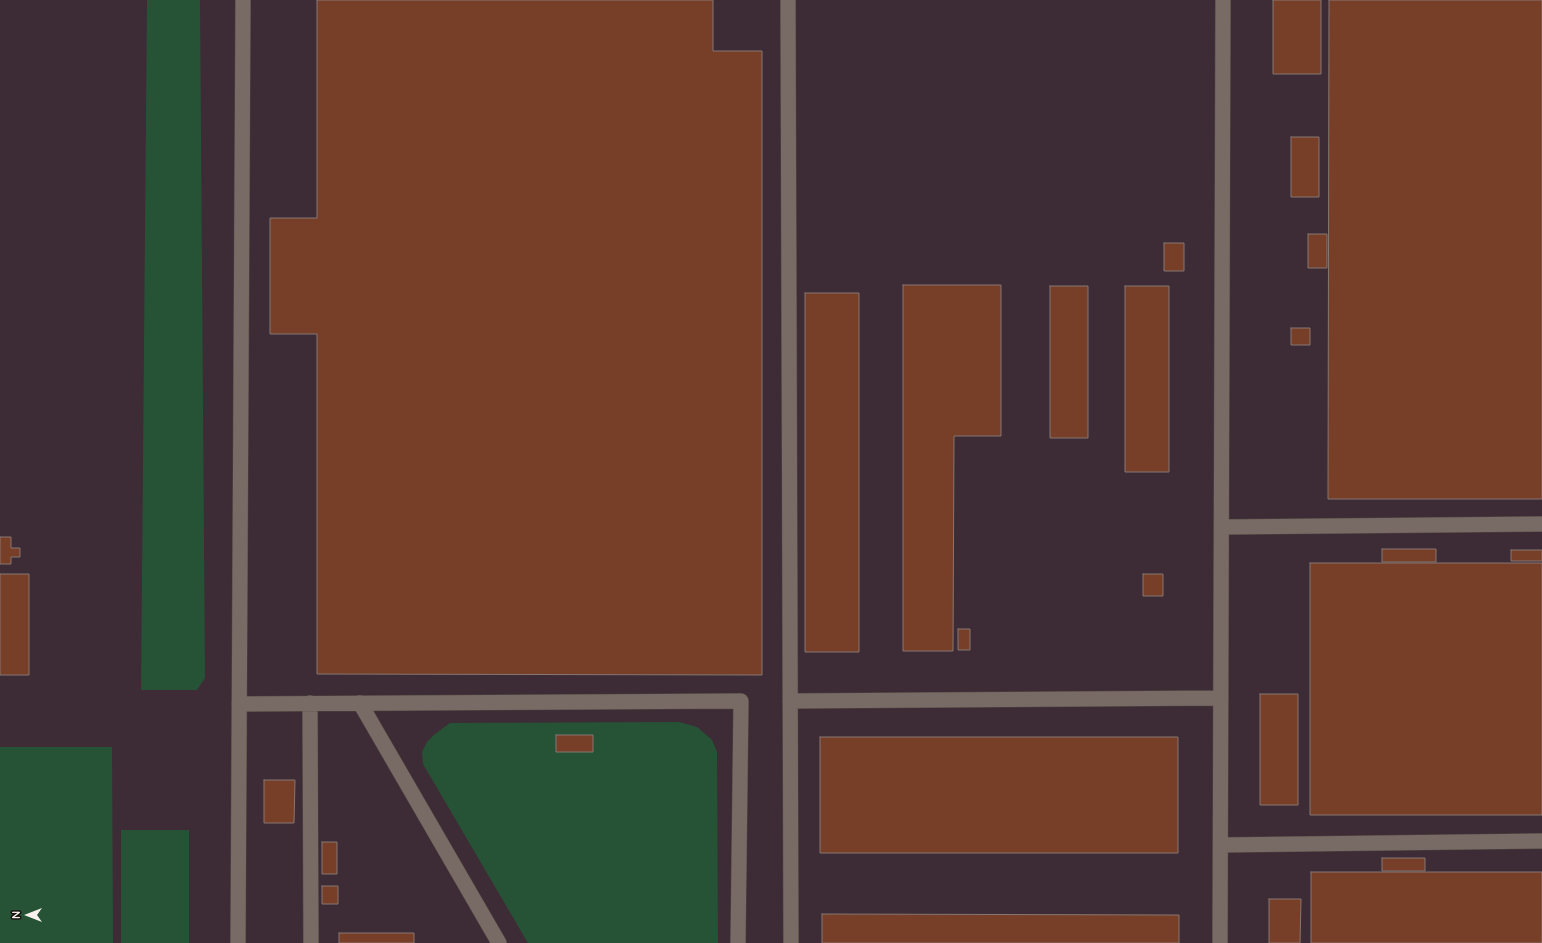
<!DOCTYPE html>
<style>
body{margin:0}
#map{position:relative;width:1542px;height:943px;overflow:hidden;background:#332823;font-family:Quicksand,sans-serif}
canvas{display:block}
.north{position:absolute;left:8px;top:895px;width:40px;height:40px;-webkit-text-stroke:3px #171210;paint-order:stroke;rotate:270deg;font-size:11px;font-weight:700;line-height:16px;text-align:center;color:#f8f0ed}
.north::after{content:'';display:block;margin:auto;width:14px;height:18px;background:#f8f0ed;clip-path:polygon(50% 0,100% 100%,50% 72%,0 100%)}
</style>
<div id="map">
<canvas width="1542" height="943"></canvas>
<div class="north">N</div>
</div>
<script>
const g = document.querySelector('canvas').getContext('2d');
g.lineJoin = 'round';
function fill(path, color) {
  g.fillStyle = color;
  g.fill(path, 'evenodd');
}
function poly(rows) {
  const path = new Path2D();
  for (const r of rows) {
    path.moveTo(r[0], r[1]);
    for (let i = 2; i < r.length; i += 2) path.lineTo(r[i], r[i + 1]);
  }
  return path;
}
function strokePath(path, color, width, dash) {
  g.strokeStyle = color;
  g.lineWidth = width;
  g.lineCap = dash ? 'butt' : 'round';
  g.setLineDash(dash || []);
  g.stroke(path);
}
fill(poly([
 [0,0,1542,0,1542,943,0,943]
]), '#3d2c36');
fill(poly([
 [147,0,200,0,205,678,197,690,141,690],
 [679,722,697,727,712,740,717,752,718,943,528,943,423,764,422,752,427,742,435,734,450,723],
 [0,747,112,747,113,943,0,943],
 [121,830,189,830,189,943,121,943]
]), '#265336');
const building = poly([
 [317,0,713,0,713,51,762,51,762,675,317,674,317,334,270,334,270,218,317,218,317,0],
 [1273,0,1321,0,1321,74,1273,74,1273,0],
 [1329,0,1542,0,1542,499,1328,499,1329,0],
 [1291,137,1319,137,1319,197,1291,197,1291,137],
 [1308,234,1327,234,1327,268,1308,268,1308,234],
 [1164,243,1184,243,1184,271,1164,271,1164,243],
 [903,285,1001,285,1001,436,954,436,953,651,903,651,903,285],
 [1050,286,1088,286,1088,438,1050,438,1050,286],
 [1125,286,1169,286,1169,472,1125,472,1125,286],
 [805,293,859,293,859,652,805,652,805,293],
 [1291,328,1310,328,1310,345,1291,345,1291,328],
 [0,537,11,537,11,548,20,548,20,557,11,557,11,564,0,564,0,537],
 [1382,549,1436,549,1436,562,1382,562,1382,549],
 [1511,550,1542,550,1542,561,1511,561,1511,550],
 [1310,563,1542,563,1542,815,1310,815,1310,563],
 [0,574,29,574,29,675,0,675,0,574],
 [1143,574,1163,574,1163,596,1143,596,1143,574],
 [958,629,970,629,970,650,958,650,958,629],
 [1260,694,1298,694,1298,805,1260,805,1260,694],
 [556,735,593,735,593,752,556,752,556,735],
 [820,737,1178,737,1178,853,820,853,820,737],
 [264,780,295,780,294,823,264,823,264,780],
 [322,842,337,842,337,874,322,874,322,842],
 [1382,858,1425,858,1425,871,1382,871,1382,858],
 [1311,872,1542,872,1542,943,1311,943,1311,872],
 [322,886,338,886,338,904,322,904,322,886],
 [1269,899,1301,899,1300,943,1269,943,1269,899],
 [822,914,1179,915,1179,943,822,943,822,914],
 [339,933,414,933,414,943,339,943,339,933]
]);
fill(building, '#783f28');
strokePath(building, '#857772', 1);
const lane = poly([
 [788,0,791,943],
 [1222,527,1542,524],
 [790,701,1221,698],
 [310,703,311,943],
 [360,703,499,943],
 [239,704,741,701,738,943],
 [1221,845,1542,841],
 [238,943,243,0],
 [1220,943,1223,0]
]);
strokePath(lane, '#504742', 16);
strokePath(lane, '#786a64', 15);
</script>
